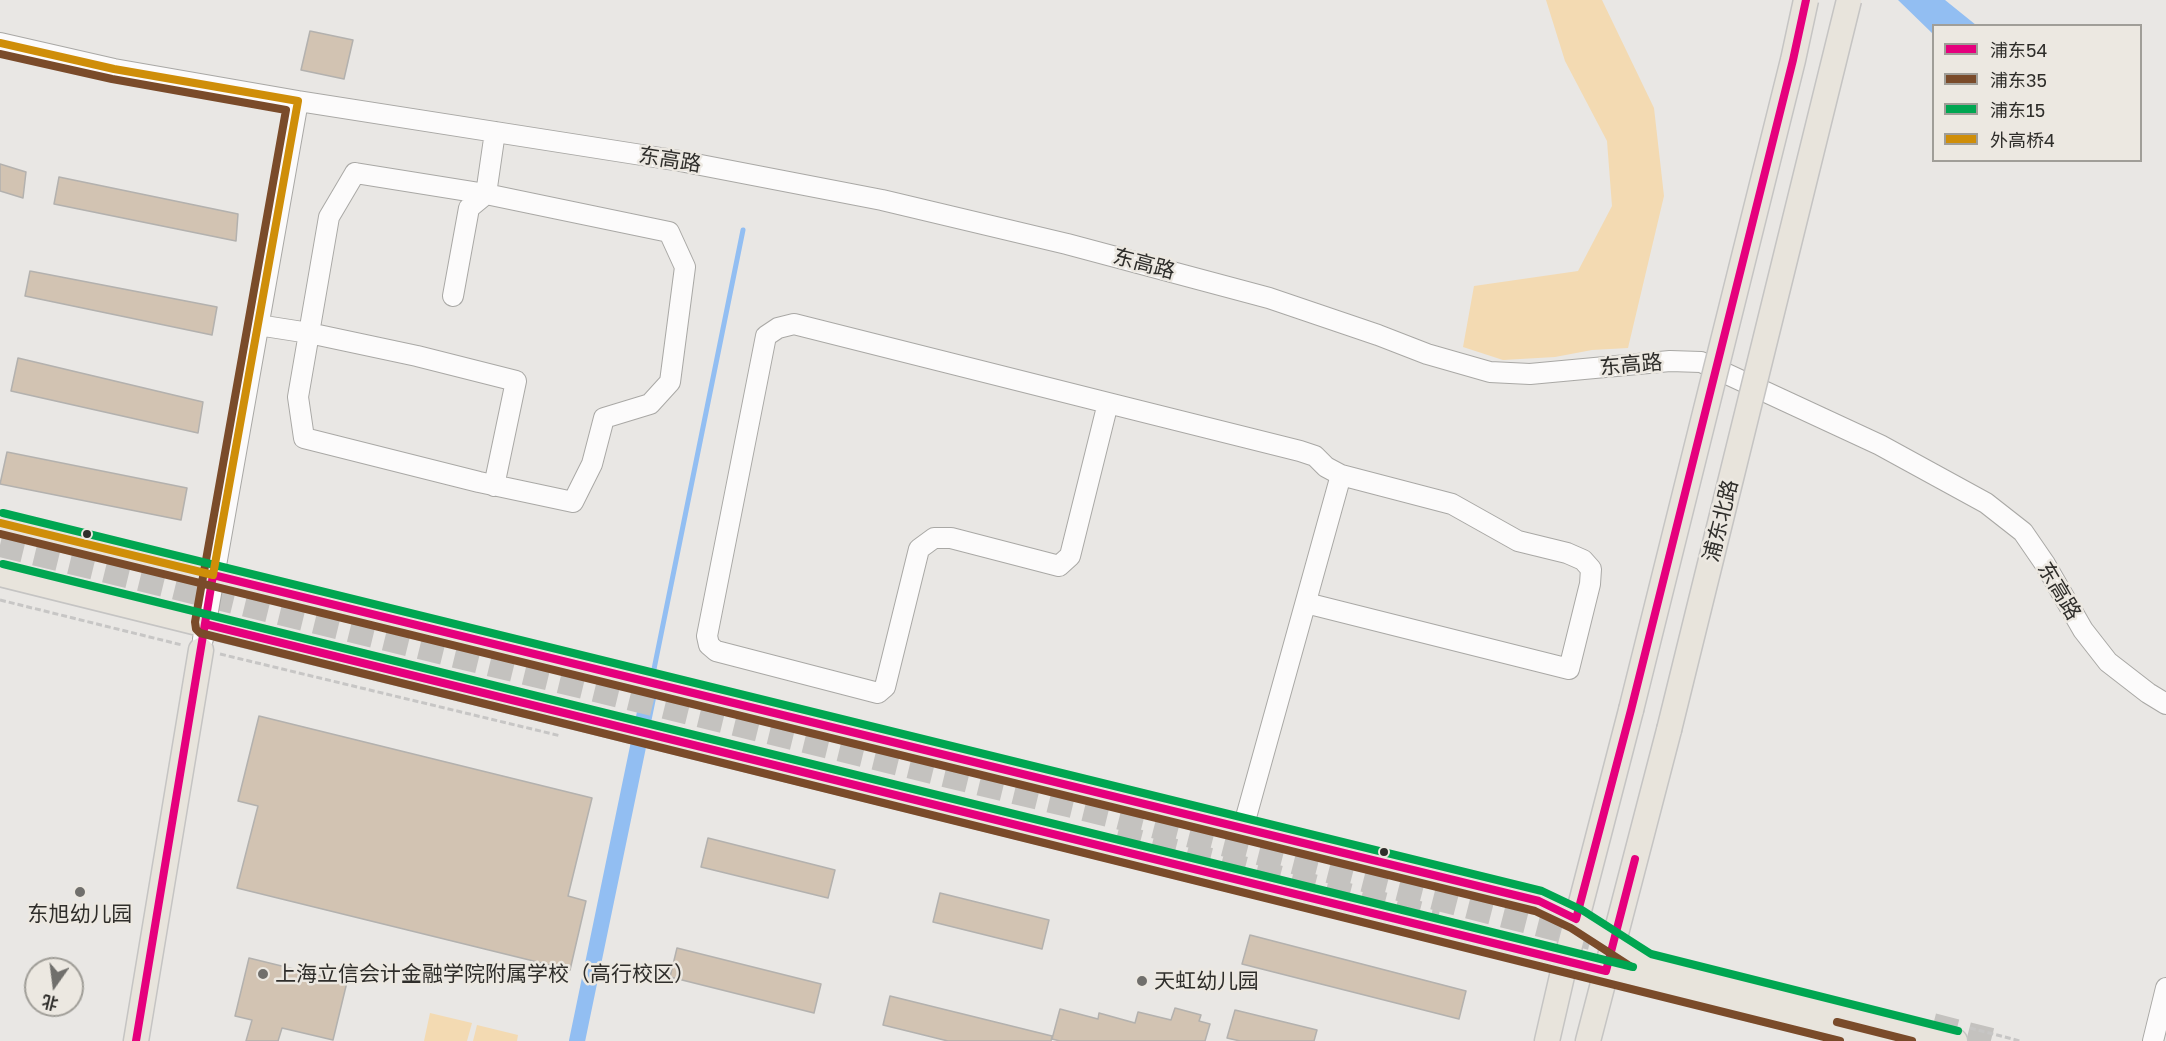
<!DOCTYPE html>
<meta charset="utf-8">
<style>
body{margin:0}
#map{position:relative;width:2166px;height:1041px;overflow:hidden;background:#e9e7e4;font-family:"Golos Text","Noto Sans SC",sans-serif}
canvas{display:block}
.legend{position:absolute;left:1932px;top:24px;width:210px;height:138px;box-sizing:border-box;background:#ece8e1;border:2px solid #a09e98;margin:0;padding:8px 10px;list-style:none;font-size:18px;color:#2f2e2b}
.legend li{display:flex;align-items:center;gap:12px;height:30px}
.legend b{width:30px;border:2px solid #a09e98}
.north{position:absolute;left:24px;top:957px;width:60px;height:60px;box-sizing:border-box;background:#ece8e1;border:2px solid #a09e98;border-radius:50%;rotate:194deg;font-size:16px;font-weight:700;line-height:24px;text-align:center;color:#2f2e2b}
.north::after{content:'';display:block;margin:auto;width:21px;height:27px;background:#706f6c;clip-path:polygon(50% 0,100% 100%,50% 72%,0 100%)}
</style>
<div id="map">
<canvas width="2166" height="1041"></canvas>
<ul class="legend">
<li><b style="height:8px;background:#e5007d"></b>浦东54</li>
<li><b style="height:8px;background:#7a4b2a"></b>浦东35</li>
<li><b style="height:8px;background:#00a651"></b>浦东15</li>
<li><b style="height:8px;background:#cf8e09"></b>外高桥4</li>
</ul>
<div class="north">北</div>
</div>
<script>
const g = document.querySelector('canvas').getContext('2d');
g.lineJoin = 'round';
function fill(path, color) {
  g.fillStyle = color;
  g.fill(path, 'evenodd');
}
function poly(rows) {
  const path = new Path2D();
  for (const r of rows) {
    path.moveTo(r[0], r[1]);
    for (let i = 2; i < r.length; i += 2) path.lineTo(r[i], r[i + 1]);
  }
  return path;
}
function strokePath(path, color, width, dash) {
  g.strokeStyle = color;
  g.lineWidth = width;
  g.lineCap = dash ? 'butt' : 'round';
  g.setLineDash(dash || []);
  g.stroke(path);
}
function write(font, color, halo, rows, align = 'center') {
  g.font = font + ' "Golos Text","Noto Sans SC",sans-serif';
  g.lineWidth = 5;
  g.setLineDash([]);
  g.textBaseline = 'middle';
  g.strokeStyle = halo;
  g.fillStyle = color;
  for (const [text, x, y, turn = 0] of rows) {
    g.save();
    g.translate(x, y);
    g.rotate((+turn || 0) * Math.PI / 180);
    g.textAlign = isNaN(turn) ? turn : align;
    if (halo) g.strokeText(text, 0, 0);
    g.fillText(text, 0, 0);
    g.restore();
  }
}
fill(poly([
 [1546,0,1602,0,1654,108,1664,196,1628,348,1592,350,1555,357,1503,360,1463,347,1474,286,1578,271,1612,206,1607,141,1565,61],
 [430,1013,472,1023,467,1041,424,1041],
 [477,1025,518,1035,517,1041,473,1041]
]), '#f3dab2');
fill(poly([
 [1898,0,1945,0,1976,25,1934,26,1933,34]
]), '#92bef2');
strokePath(poly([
 [653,674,743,230]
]), '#92bef2', 5);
strokePath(poly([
 [643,722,649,693],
 [577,1041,639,742]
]), '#92bef2', 16);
const building = poly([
 [310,31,353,40,344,79,301,70,310,31],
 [0,164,26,172,23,198,0,191,0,164],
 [59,177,238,214,236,241,54,204,59,177],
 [30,271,217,307,212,335,25,296,30,271],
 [18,358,203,402,198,433,11,391,18,358],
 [7,452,187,488,181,520,0,484,7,452],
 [259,716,592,798,568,896,586,901,570,970,237,888,258,806,238,801,259,716],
 [708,838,835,870,828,898,701,867,708,838],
 [940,893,1049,920,1042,949,933,922,940,893],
 [1250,935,1466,991,1459,1019,1242,964,1250,935],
 [677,948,821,984,814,1013,670,977,677,948],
 [249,958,347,982,333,1040,282,1028,278,1041,246,1041,252,1020,235,1016,249,958],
 [890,996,1052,1036,1051,1041,948,1041,883,1025,890,996],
 [1175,1008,1201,1015,1199,1021,1210,1024,1205,1041,1060,1041,1052,1039,1060,1009,1098,1019,1099,1013,1135,1023,1138,1012,1171,1020,1175,1008],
 [1235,1010,1317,1030,1314,1041,1240,1041,1227,1038,1235,1010]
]);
fill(building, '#d2c3b2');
strokePath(building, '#b3b1ae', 1.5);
strokePath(poly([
 [0,545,1117,817,1591,938],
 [1117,836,1438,918],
 [1933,1025,1995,1041]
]), '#c4c2bf', 24, [24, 12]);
const minor = poly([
 [0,43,114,69,298,101,680,161,882,200,1067,244,1269,298,1378,335,1427,354,1490,372,1530,374,1670,361,1701,362,1880,445,1986,503,2023,532,2045,564,2083,630,2108,662,2148,693,2166,704],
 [355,173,486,194,669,232,685,267,670,382,650,404,604,418,592,464,573,502,479,482,304,438,298,397,329,217,355,173],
 [453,296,469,208,486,194,495,132],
 [258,325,309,333,417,356,516,381,494,486],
 [1108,403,1070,556,1059,566,951,538,934,538,919,549,885,687,878,693,716,651,709,645,707,636,766,336,778,328,794,324,1108,403,1300,451,1315,456,1326,467,1341,475,1452,504,1518,541,1567,553,1583,560,1591,569,1590,584,1569,669,1306,603],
 [203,639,298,101],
 [1243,828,1341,475],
 [2153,1041,2166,988]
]);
const major = poly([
 [0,523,1539,901,1576,919,1647,964,1955,1041],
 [0,574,1884,1041],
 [136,1041,201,650],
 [1547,1041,1562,976,1631,710],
 [1588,1041,1669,730]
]);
strokePath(minor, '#a9a8a5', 22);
strokePath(major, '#c5c4c3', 27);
strokePath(poly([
 [0,600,182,645],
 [220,654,561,736],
 [1970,1028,2020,1041]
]), '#c7c6c5', 3, [6, 3]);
strokePath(minor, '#fcfbfb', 20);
strokePath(major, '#e8e4dc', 24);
const majorBridge = poly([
 [1631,710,1793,60,1806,0],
 [1669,730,1849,0]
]);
strokePath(majorBridge, '#c5c4c3', 27, []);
strokePath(majorBridge, '#e8e4dc', 24);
strokePath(poly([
 [205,624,1606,971,1635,859],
 [136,1041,213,575,1539,901,1576,919,1631,710,1793,60,1806,0]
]), '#e5007d', 8);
strokePath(poly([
 [0,54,112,79,286,110,195,622,196,629,200,633,1840,1041],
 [0,534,1535,911,1571,928,1630,966],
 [1837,1022,1912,1041]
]), '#7a4b2a', 8);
strokePath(poly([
 [3,513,1542,891,1582,910,1651,954,1958,1031],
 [3,564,1633,967]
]), '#00a651', 8);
strokePath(poly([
 [0,43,114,69,298,101,213,575,0,523]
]), '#cf8e09', 8);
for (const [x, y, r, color] of [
 [87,534,5,"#2f2e2b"],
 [1384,852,5,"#2f2e2b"],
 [80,892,6,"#706f6c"],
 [263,974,6,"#706f6c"],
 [1142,981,6,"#706f6c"]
]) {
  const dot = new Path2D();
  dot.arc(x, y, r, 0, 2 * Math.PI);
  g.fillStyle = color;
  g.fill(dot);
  strokePath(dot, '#ece8e1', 2);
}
write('21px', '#2f2e2b', '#ece8e1', [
 ["东高路",670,160,9],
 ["东高路",1144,264,15],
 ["东高路",1631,365,-5],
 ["浦东北路",1721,521,-76],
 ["东高路",2059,591,59]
]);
write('21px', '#2f2e2b', '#ece8e1', [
 ["东旭幼儿园",80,914,"center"],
 ["上海立信会计金融学院附属学校（高行校区）",275,974],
 ["天虹幼儿园",1154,981]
], 'left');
</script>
